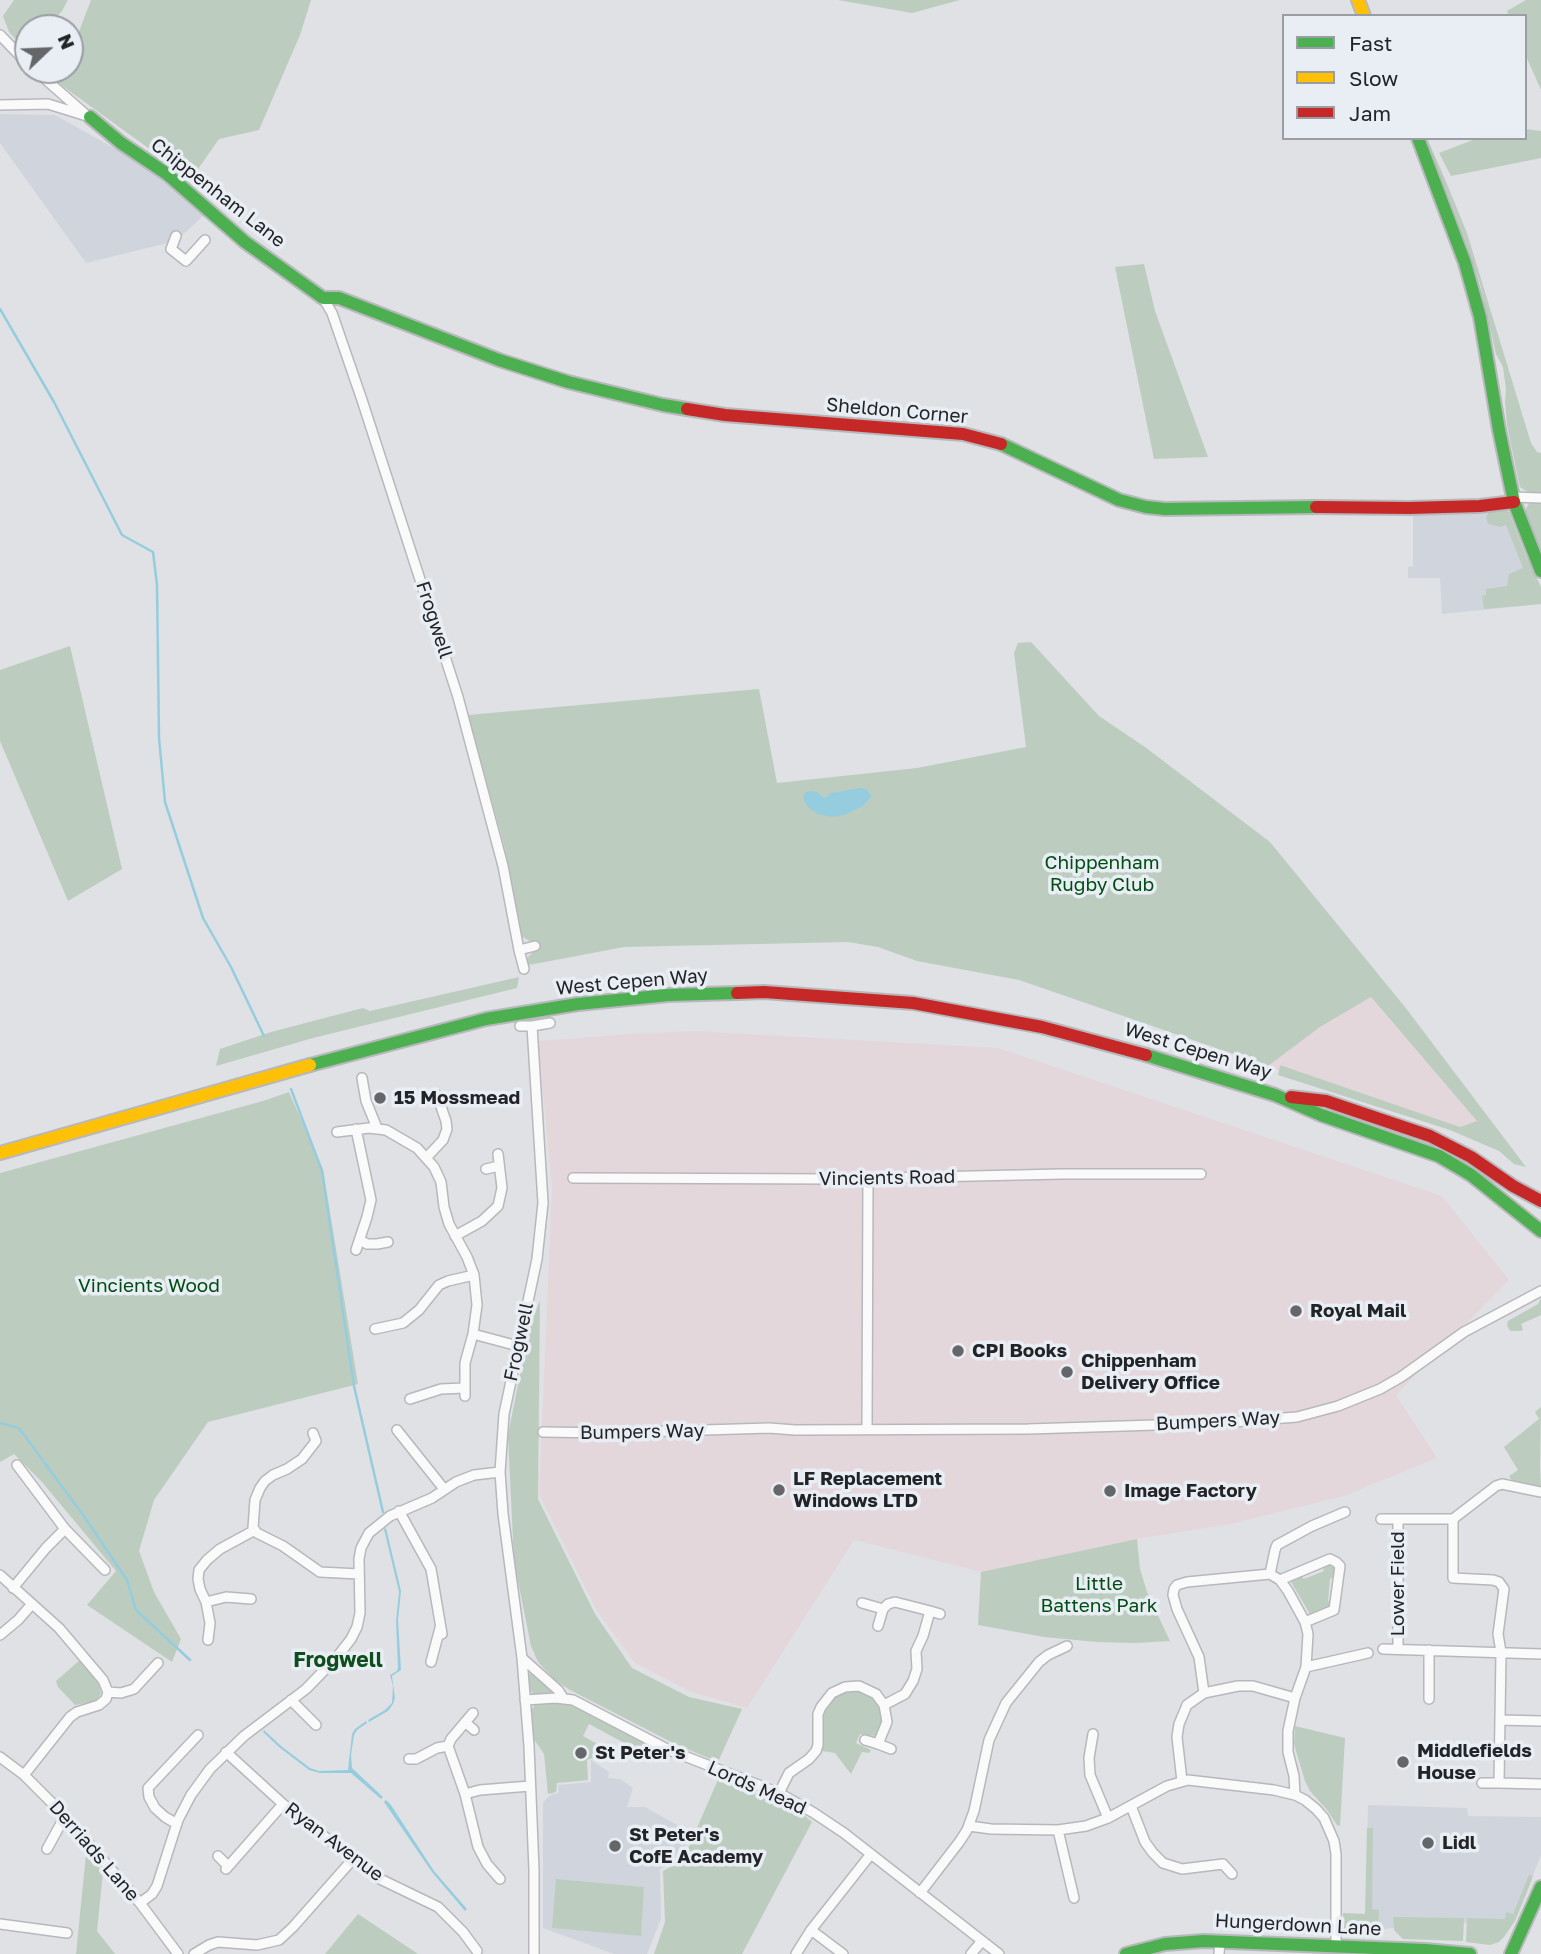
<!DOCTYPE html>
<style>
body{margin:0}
#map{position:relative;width:1541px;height:1954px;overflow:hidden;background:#dfe1e4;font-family:"Golos Text",sans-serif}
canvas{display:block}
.legend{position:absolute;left:1282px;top:14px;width:245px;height:126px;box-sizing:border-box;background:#e9eef5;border:2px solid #9a9da3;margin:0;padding:9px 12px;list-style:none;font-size:21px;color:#232427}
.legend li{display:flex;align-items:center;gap:14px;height:35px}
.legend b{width:35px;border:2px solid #9a9da3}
.north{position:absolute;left:14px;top:14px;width:70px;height:70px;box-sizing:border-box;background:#e9eef5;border:2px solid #9a9da3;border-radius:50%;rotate:67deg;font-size:19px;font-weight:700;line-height:28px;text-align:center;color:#232427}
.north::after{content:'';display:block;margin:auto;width:24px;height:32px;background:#656669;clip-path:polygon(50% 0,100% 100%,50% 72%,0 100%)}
</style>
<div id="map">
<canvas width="1541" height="1954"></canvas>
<ul class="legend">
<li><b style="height:9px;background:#4caf50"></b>Fast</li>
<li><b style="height:9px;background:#ffc107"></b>Slow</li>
<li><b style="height:9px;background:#c62828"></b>Jam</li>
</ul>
<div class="north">N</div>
</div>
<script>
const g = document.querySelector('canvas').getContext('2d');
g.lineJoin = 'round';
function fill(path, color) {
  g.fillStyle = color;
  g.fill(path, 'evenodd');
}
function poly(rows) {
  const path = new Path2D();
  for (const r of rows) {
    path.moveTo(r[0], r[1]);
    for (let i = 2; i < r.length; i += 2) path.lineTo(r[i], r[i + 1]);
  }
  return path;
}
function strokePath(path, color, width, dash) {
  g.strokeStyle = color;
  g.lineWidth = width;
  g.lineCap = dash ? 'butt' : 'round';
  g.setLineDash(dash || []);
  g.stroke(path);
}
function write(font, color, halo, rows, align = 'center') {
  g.font = font + ' "Golos Text",sans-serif';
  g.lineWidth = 7;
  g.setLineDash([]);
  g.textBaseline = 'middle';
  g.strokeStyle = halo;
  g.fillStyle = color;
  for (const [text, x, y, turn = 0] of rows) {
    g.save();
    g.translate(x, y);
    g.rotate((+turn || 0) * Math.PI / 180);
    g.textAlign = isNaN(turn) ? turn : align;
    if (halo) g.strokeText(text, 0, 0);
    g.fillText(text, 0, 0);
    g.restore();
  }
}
fill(poly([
 [0,114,55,115,139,162,204,215,176,241,86,263,0,143],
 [1504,514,1541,604,1442,614,1440,578,1408,578,1408,567,1413,566,1413,515],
 [591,1760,609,1772,608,1778,620,1779,633,1788,627,1807,645,1807,691,1833,681,1859,660,1869,661,1919,647,1954,614,1954,543,1928,543,1802,552,1794,559,1793,558,1785,591,1782],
 [1368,1805,1467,1808,1468,1816,1541,1817,1541,1855,1515,1921,1487,1924,1436,1922,1378,1930,1365,1930]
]), '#d0d5dd');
fill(poly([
 [1371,997,1395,1026,1478,1121,1460,1127,1280,1065,1279,1070,1268,1066,1320,1027],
 [695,1031,998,1048,1442,1196,1509,1280,1396,1395,1437,1458,1344,1496,1231,1524,1137,1539,981,1572,854,1540,747,1708,691,1692,635,1663,597,1611,539,1494,552,1187,538,1041,628,1034]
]), '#e4d7dc');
fill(poly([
 [14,0,68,0,62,11,46,28,28,28,28,48,26,50,9,32,3,16],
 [91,0,311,0,300,35,259,130,219,139,191,179,57,82,63,70,70,70,70,55],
 [838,0,960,0,912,13],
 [1526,0,1541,0,1541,90,1525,54,1525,16,1509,16,1507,11],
 [1525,129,1541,131,1541,158,1451,176,1439,153,1478,138,1525,138],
 [1425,138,1427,138,1445,179,1467,233,1531,443,1537,452,1541,453,1541,495,1526,491,1520,487,1519,483,1507,425,1505,402,1506,389,1503,367,1496,354,1480,284,1469,251,1450,200],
 [1144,264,1155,311,1208,457,1154,459,1115,267],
 [1530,502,1541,502,1541,558,1532,536,1525,510],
 [1490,510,1503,509,1509,512,1526,556,1541,587,1541,604,1484,609,1482,596,1486,595,1486,589,1507,586,1509,574,1523,568,1506,525,1500,527,1488,524,1486,517],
 [1031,642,1099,716,1145,747,1270,842,1405,1007,1526,1167,1514,1164,1499,1151,1450,1130,1278,1075,1280,1065,1460,1127,1477,1121,1371,997,1320,1027,1268,1066,1019,980,917,961,878,947,848,942,624,947,529,965,526,959,535,950,533,943,521,936,505,849,468,715,759,689,777,783,917,768,1026,747,1014,653,1018,643],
 [70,646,122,869,68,901,0,741,0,670],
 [519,977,517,988,313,1038,216,1066,220,1049,271,1032,363,1008,370,1011],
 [289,1092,323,1169,358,1384,208,1422,154,1500,139,1551,154,1592,181,1639,172,1662,87,1605,116,1571,42,1482,14,1454,0,1462,0,1173,263,1101],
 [1541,1298,1541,1315,1521,1324,1523,1329,1521,1331,1510,1331,1507,1325,1508,1321,1538,1304],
 [540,1300,538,1499,595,1614,632,1668,689,1697,742,1709,718,1762,675,1744,570,1690,555,1680,538,1662,531,1646,514,1561,508,1435,529,1329],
 [1541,1407,1540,1467,1541,1488,1513,1482,1509,1476,1518,1470,1504,1447,1539,1419,1535,1412],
 [1137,1539,1140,1569,1147,1592,1170,1641,1135,1643,1097,1642,1044,1637,978,1625,981,1572],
 [1327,1563,1335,1565,1336,1575,1330,1579,1328,1601,1332,1603,1332,1607,1311,1616,1290,1580,1299,1574,1304,1579,1324,1571,1322,1565],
 [80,1660,99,1685,101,1693,98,1699,92,1702,75,1705,58,1687,56,1681],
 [529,1674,532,1674,553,1691,553,1693,537,1696,533,1694,529,1688],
 [853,1689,863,1691,872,1696,878,1703,881,1713,881,1724,876,1736,860,1734,856,1743,871,1750,869,1753,862,1752,851,1774,835,1753,822,1751,821,1719,824,1709,832,1698,842,1691],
 [567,1701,575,1704,646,1743,641,1752,589,1724,583,1736,608,1750,606,1753,587,1760,588,1780,557,1783,556,1792,548,1794,544,1754,533,1738,531,1710,535,1705,544,1703],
 [1295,1726,1345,1738,1340,1826,1337,1825,1327,1810,1310,1791,1305,1781,1294,1744],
 [720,1775,780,1795,812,1822,742,1954,654,1954,665,1922,663,1871,683,1860],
 [1367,1828,1373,1828,1372,1909,1379,1910,1378,1930,1376,1935,1371,1938,1348,1937,1343,1933,1343,1913,1365,1914],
 [86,1854,103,1872,97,1931,115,1954,76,1954],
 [1529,1875,1533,1876,1527,1892,1515,1921,1504,1937,1499,1942,1490,1945,1466,1942,1467,1918,1505,1919,1506,1912,1513,1914],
 [556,1879,644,1887,641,1936,552,1928],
 [358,1914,418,1954,325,1954],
 [1393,1917,1464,1918,1463,1941,1403,1939,1394,1930]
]), '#bccdbf');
fill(poly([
 [860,788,866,789,872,796,863,806,844,815,831,817,818,814,809,808,804,801,803,796,806,792,810,791,817,792,825,798,831,793],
 [386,1528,401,1591,398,1620,401,1670,392,1676,395,1698,393,1704,388,1711,369,1722,368,1720,385,1710,392,1703,393,1686,390,1675,397,1671,398,1667,396,1621,399,1592,384,1529],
 [366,1721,367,1723,357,1730,354,1735,351,1755,352,1768,383,1797,381,1799,351,1773,320,1773,309,1770,279,1747,263,1732,264,1730,281,1746,310,1768,319,1771,348,1770,352,1734,355,1729],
 [386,1800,391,1805,434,1871,467,1909,465,1911,432,1872,384,1802]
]), '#96cdde');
strokePath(poly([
 [0,309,54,402,122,535,153,552,157,585,159,738,165,802,203,918,231,967,264,1036],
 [291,1089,322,1171,354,1386,383,1512],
 [0,1423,19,1428,83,1515,127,1580,136,1610,190,1660]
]), '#96cdde', 2.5);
const street = poly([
 [0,35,28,64],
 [35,70,85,114],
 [0,105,48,104,90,117],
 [176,236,171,249,186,261,205,240],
 [323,298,332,313,362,400,458,697,503,866,519,950,524,969],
 [1513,497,1541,498],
 [519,950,535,946],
 [520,1026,532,1026],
 [362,1078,366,1101,377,1128],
 [440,1102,454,1098],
 [337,1132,369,1128,386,1130,417,1148,434,1167,441,1182,444,1207,449,1224,467,1257,474,1275,477,1305,473,1334],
 [427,1157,443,1140,447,1129,446,1121,437,1095],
 [486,1169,499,1166],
 [573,1178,840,1179,1062,1174,1201,1174],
 [455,1236,482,1221,498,1206,502,1188,498,1154],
 [360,1240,367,1244,377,1244,388,1242],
 [356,1250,367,1217,371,1200,356,1129],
 [375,1329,403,1323,419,1310,439,1285,448,1281,474,1275],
 [465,1396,465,1363,473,1334,518,1346],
 [410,1399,441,1389,464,1388],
 [867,1429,868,1179],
 [397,1430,444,1489],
 [543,1432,607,1433,769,1428,795,1430,1028,1429,1219,1423,1297,1417,1338,1406,1380,1389,1401,1377,1464,1332,1541,1291],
 [313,1433,316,1441,302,1459,287,1469,273,1475,265,1481,260,1488,255,1500,253,1528,257,1533,283,1546,320,1572,359,1574],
 [399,1511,431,1569,442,1634],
 [1381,1519,1453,1519,1496,1486,1502,1484,1541,1492],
 [1453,1519,1453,1578,1493,1580,1499,1582,1504,1589,1498,1634,1501,1652,1499,1783,1541,1784],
 [65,1529,105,1570],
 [1270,1574,1275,1550,1277,1545,1312,1526,1345,1512],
 [0,1575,59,1628,103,1680,108,1692,106,1699,99,1705,77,1712,70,1717,24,1775],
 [1280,1580,1330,1559,1336,1562,1340,1566,1334,1610,1305,1622],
 [13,1588,46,1548,65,1529,17,1465],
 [206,1602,226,1597,251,1599],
 [930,1611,940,1614],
 [878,1626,883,1609],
 [0,1635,18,1620,32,1604],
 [208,1640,210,1623,206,1602,200,1589,198,1579,199,1570,207,1560,220,1549,255,1530],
 [1383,1649,1541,1654],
 [1398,1649,1398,1519],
 [522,1658,558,1690,563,1698],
 [431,1662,440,1628],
 [1306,1667,1368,1653],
 [108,1692,121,1693,134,1689,158,1663],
 [1204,1693,1238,1686,1253,1686,1295,1698],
 [1429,1699,1429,1650],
 [291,1700,316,1725],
 [525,1700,556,1698,573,1700,669,1750,779,1793,814,1813,844,1833,999,1954],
 [884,1705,887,1722,878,1744,891,1749],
 [1500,1720,1541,1721],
 [465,1722,474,1730],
 [1093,1734,1089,1758,1090,1775,1108,1818],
 [865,1740,878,1744],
 [226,1752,283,1804,366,1869,380,1879,438,1907,463,1932,477,1951],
 [0,1757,24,1775,65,1816,140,1903,178,1954],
 [409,1759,416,1759,437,1748,448,1746],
 [1182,1781,1177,1737,1179,1724,1187,1705,1204,1693,1199,1657,1177,1609,1173,1595,1174,1589,1177,1585,1187,1582,1270,1574,1280,1580,1288,1591,1305,1622,1308,1634,1306,1667,1295,1698,1288,1731,1288,1752,1294,1776,1295,1795],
 [1482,1783,1499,1783],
 [779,1793,789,1773,809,1759,816,1751,818,1745,818,1714,821,1707,832,1693,845,1687,859,1686,876,1694,884,1705,905,1694,913,1681,917,1669,916,1651,923,1636,930,1611,895,1602,888,1604,883,1609,862,1603],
 [465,1794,448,1746,451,1739,473,1713],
 [1131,1806,1145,1842,1153,1853,1163,1863,1182,1869,1223,1864,1232,1874],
 [177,1824,165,1817,155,1808,149,1797,148,1788,198,1735],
 [969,1826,991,1829,1058,1830,1086,1826,1108,1818,1167,1786,1188,1780,1274,1790,1295,1795,1305,1800,1316,1809,1324,1818,1334,1841,1336,1854,1336,1947],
 [1058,1830,1074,1898],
 [47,1849,65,1816],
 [218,1856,228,1866],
 [226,1869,283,1804],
 [500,1879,487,1864,478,1847,465,1794,480,1790,530,1786],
 [920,1893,960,1841,967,1830,974,1811,989,1740,1006,1703,1039,1662,1048,1655,1067,1646],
 [140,1903,152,1894,157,1886,178,1820,191,1795,210,1769,244,1736,306,1689,337,1657,351,1639,357,1627,360,1613,359,1559,361,1548,369,1533,390,1516,432,1498,456,1482,474,1475,500,1472],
 [0,1924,67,1933],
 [194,1954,209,1945,218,1942,257,1945,279,1940,293,1927,353,1859],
 [534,1954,534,1870,529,1746,522,1658,503,1514,500,1472,504,1414,537,1259,543,1203,532,1026,550,1023],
 [796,1954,811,1930],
 [843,1954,811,1930,871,1854],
 [971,1954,982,1941],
 [1219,1954,1220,1941]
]);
const fast = poly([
 [90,117,121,143,167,174,245,242,323,298,339,298,499,360,568,382,663,405,687,409],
 [1418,138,1465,263,1480,317,1499,430,1514,502,1541,571],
 [1001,444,1119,500,1146,507,1165,509,1316,507],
 [1146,1055,1275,1095,1321,1115,1439,1156,1471,1175,1541,1231],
 [310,1065,486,1019,578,1004,668,995,737,993],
 [1126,1954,1165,1944,1204,1941,1425,1950,1470,1954],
 [1511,1954,1541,1887]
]);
const slow = poly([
 [1358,0,1364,16],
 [0,1153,310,1065]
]);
const jam = poly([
 [687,409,725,415,963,434,1001,444],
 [1316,507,1409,508,1480,506,1514,502],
 [737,993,764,992,913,1003,1042,1027,1146,1055],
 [1291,1097,1326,1101,1430,1136,1471,1157,1513,1186,1541,1201]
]);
strokePath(street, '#b7b8bb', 12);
strokePath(fast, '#b7b8bb', 16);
strokePath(slow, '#b7b8bb', 16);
strokePath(jam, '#b7b8bb', 16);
strokePath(street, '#fafafb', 9);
strokePath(fast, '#4caf50', 12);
strokePath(slow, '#ffc107', 12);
strokePath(jam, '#c62828', 12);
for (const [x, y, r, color] of [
 [380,1098,7,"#656669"],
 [1296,1311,7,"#656669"],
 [958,1351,7,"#656669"],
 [1067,1372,7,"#656669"],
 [779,1490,7,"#656669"],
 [1110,1491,7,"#656669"],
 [581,1753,7,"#656669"],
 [1403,1762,7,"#656669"],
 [1428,1843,7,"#656669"],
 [615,1846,7,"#656669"]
]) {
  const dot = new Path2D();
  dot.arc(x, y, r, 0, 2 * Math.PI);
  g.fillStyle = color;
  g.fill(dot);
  strokePath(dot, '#e9eef5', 2.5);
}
write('19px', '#232427', '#e9eef5', [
 ["Chippenham Lane",218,193,38],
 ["Sheldon Corner",897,411,5],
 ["Frogwell",434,620,72],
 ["West Cepen Way",632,982,-5],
 ["West Cepen Way",1198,1051,17],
 ["Vincients Road",887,1178,-1],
 ["Frogwell",519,1342,-78],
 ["Bumpers Way",1218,1421,-3],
 ["Bumpers Way",642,1432,-1],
 ["Lower Field",1398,1584,-90],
 ["Lords Mead",757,1788,24],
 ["Ryan Avenue",334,1842,37],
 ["Derriads Lane",94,1851,49],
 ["Hungerdown Lane",1298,1925,3]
]);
write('19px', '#004d12', '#e9eef5', [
 ["Chippenham",1102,863],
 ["Rugby Club",1102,885],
 ["Vincients Wood",149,1286],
 ["Little",1099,1584],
 ["Battens Park",1099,1606]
]);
write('bold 19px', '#232427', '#e9eef5', [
 ["15 Mossmead",394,1098],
 ["Royal Mail",1310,1311],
 ["CPI Books",972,1351],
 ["Chippenham",1081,1361],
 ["Delivery Office",1081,1383],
 ["LF Replacement",793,1479],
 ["Windows LTD",793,1501],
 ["Image Factory",1124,1491],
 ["Middlefields",1417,1751],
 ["House",1417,1773],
 ["St Peter's",595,1753],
 ["St Peter's",629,1835],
 ["CofE Academy",629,1857],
 ["Lidl",1442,1843]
], 'left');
write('bold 21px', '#0e4d1c', '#e9eef5', [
 ["Frogwell",338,1660]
]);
</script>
